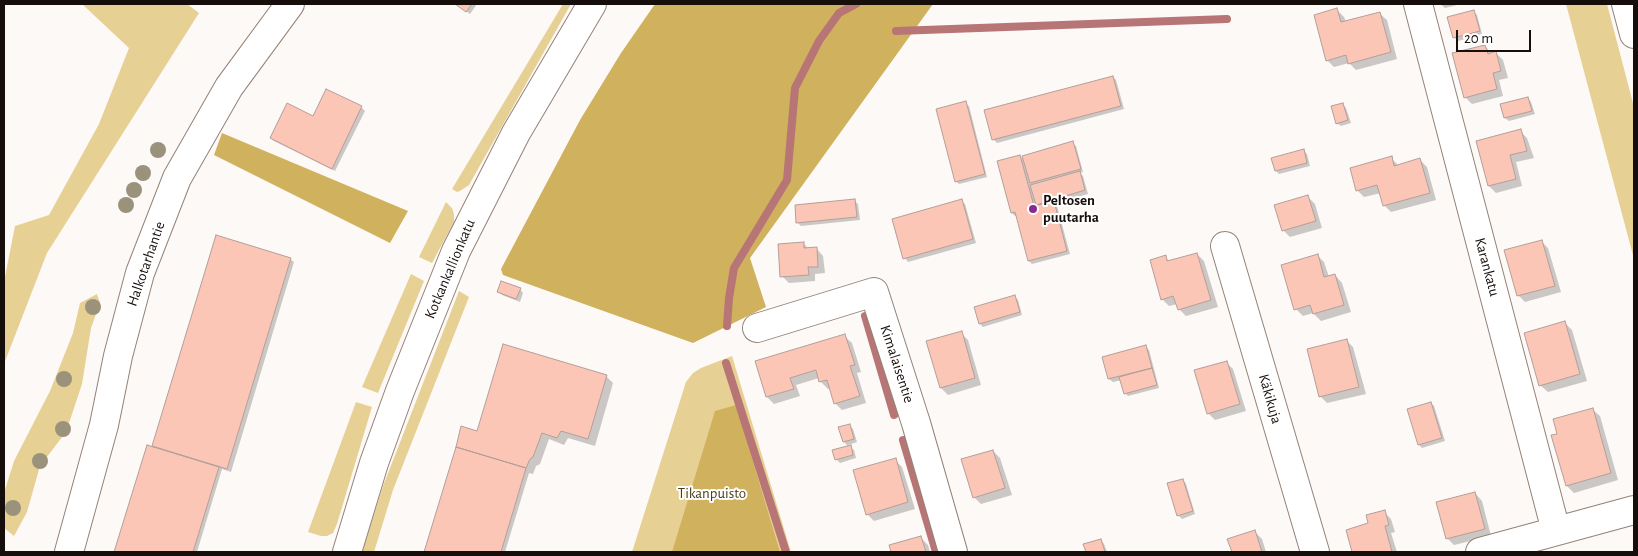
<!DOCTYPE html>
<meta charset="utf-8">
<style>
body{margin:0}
#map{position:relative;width:1638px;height:556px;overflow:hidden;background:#fdf9f7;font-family:"Alegreya Sans",sans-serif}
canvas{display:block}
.frame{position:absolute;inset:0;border:5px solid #150e0a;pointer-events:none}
.scale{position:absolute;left:1456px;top:30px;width:75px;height:22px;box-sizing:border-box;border:2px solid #150e0a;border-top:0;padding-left:6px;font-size:15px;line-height:18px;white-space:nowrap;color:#150e0a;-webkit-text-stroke:4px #fff;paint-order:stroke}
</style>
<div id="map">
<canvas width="1638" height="556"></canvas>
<div class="frame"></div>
<div class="scale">20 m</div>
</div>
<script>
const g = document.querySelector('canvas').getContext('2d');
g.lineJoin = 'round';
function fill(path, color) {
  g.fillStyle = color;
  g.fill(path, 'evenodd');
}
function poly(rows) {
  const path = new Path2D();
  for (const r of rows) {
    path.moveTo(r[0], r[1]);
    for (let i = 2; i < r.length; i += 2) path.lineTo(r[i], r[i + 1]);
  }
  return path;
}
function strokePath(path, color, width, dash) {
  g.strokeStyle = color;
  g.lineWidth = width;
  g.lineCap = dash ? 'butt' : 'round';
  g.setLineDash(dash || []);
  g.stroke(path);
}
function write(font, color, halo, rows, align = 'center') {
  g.font = font + ' "Alegreya Sans",sans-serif';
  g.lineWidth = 4;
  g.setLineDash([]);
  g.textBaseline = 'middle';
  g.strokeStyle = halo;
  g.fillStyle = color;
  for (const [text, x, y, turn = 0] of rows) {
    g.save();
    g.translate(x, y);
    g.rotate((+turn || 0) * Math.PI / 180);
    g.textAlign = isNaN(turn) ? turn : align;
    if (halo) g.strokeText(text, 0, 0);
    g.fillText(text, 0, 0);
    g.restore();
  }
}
fill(poly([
 [82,4,187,4,199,13,47,253,4,364,4,282,15,226,49,215,99,124,129,48],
 [563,4,571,4,469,185,460,191,457,192,452,189],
 [1566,4,1607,4,1634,107,1634,259],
 [446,202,452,208,454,214,454,222,432,263,419,257],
 [411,274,424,281,378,393,362,387],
 [459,291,469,297,393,490,374,552,362,552,383,486],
 [97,294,100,303,91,328,82,384,66,432,40,466,27,512,14,536,4,528,4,493,14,461,50,391,73,333,80,303],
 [732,356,791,552,632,552,686,382,693,373,701,368],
 [356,402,372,407,337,524,333,533,327,536,321,536,308,532]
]), '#e7d094');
fill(poly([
 [655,4,933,4,750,258,766,307,693,343,503,275,501,269,580,120,621,53],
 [222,133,408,211,390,243,214,155],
 [736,405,780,552,672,552,715,411]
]), '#d0b15d');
fill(poly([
 [456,4,477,4,470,14],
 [1440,4,1461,4,1445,8],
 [1337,10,1344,17,1346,22,1379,13,1387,20,1397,59,1356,70,1349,63,1334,67,1327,60],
 [1473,11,1477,15,1482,34,1458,41,1454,37],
 [1485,46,1492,54,1496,53,1503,60,1508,78,1499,80,1503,96,1472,104,1465,97],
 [1113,77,1116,80,1124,109,997,143,993,139],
 [1528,98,1531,102,1535,114,1509,121,1505,118],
 [965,103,969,106,987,177,959,184,956,181],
 [1342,104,1346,108,1351,123,1341,126,1337,123],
 [361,107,365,111,335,171,274,141,271,138],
 [1520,131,1527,138,1534,158,1516,162,1522,186,1496,193,1489,186],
 [1072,143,1076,146,1083,172,1080,173,1083,176,1088,194,1055,203,1057,206,1070,254,1032,264,1029,261,1017,215,1015,216,1012,213,1020,156,1025,162],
 [1303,150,1307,154,1310,166,1279,174,1276,171],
 [1391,158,1399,166,1420,160,1427,167,1436,200,1391,212,1384,205,1381,193,1364,197,1357,190],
 [1308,197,1315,204,1322,228,1290,237,1283,230],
 [855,201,858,204,860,220,801,226,798,223],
 [961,201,965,204,976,243,908,262,905,258],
 [216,236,290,259,294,262,231,472,222,469,197,552,116,552,148,446,153,448],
 [1541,241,1548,248,1561,292,1525,302,1518,295],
 [804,244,809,249,816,248,823,256,825,273,815,274,815,281,789,283,782,276],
 [1197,254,1204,261,1218,307,1186,316,1179,309,1177,304,1169,306,1162,299,1165,257,1170,262],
 [1317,255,1324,262,1329,277,1335,275,1342,283,1351,312,1321,321,1313,313,1303,316,1296,309],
 [520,289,523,293,520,302,502,295,499,292],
 [1015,297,1018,300,1022,315,983,327,980,324],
 [1565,323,1572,330,1587,381,1548,392,1540,385],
 [961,333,968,340,981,385,948,395,941,388],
 [844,336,852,343,861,372,857,373,866,403,842,410,835,403,830,388,828,389,821,382,819,378,796,385,800,396,774,404,767,397,757,362],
 [1346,340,1353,347,1366,394,1327,403,1320,396],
 [1146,347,1149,350,1159,388,1128,396,1125,393,1122,380,1113,382,1109,379,1104,357],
 [1226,362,1233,369,1246,411,1215,420,1208,413],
 [606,376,613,383,595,446,568,438,564,445,549,439,540,464,536,466,533,474,529,473,505,552,426,552,457,447,478,433],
 [1431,403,1434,406,1445,441,1422,448,1419,445],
 [1592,409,1600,416,1618,480,1574,493,1567,486],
 [849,425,853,429,857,442,848,445,854,450,856,458,840,463,836,459,849,447,844,442],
 [993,451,1000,458,1012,495,981,504,974,497],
 [895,460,902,467,915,509,874,521,867,514],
 [1183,480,1186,484,1195,514,1182,519,1178,515],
 [1475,493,1482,501,1491,536,1454,545,1447,538],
 [1384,512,1391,519,1395,532,1391,533,1397,552,1354,552,1348,530,1370,524],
 [1255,532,1262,539,1266,552,1233,552,1229,540],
 [921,538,928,545,930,552,892,552,890,546],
 [1101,540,1104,544,1107,552,1087,552,1085,545]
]), '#0003');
strokePath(poly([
 [896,31,1227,19],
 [865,316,894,415],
 [727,326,729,298,734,268,787,180,795,88,819,41,839,13,856,4],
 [726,363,786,552],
 [903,440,936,552]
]), '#b77576', 8);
const building = poly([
 [455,4,472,4,466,12,455,4],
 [1337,8,1341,22,1380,12,1391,52,1348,64,1346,55,1326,61,1314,15,1337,8],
 [1474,10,1480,31,1453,38,1447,17,1474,10],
 [1485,45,1488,54,1496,51,1501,71,1493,73,1497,89,1464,98,1452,53,1485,45],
 [1113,76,1121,106,992,140,984,110,1113,76],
 [326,89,362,106,332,169,270,138,287,103,313,116,326,89],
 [1528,97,1532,111,1504,118,1500,104,1528,97],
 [966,101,985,174,955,182,936,109,966,101],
 [1343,103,1348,120,1336,124,1331,106,1343,103],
 [1521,129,1527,151,1510,155,1516,179,1488,186,1476,141,1521,129],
 [1073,141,1081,169,1030,183,1022,156,1073,141],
 [1304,149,1307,163,1275,171,1271,158,1304,149],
 [1020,155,1034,206,1054,201,1067,251,1028,261,1015,212,1011,213,997,161,1020,155],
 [1392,156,1394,166,1420,158,1430,193,1383,206,1377,185,1356,191,1350,168,1392,156],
 [1080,171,1085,190,1036,205,1030,185,1080,171],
 [1308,195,1316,221,1282,231,1274,205,1308,195],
 [855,199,857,217,796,223,795,205,855,199],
 [962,199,973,239,903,259,892,219,962,199],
 [216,235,291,258,227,469,152,446,216,235],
 [1542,240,1555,286,1517,296,1504,250,1542,240],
 [804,242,804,248,817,247,818,267,808,267,809,275,780,277,778,244,804,242],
 [1197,253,1211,300,1178,310,1173,296,1161,300,1150,260,1166,255,1167,261,1197,253],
 [1318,254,1324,277,1335,274,1344,305,1313,314,1310,305,1294,310,1281,265,1318,254],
 [501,281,521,288,516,299,497,292,501,281],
 [1015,295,1020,312,979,324,974,307,1015,295],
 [1565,321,1580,374,1539,386,1524,333,1565,321],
 [962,331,975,378,940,388,926,341,962,331],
 [845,334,855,365,850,366,860,396,834,404,827,380,819,382,816,370,790,378,794,389,766,397,755,361,845,334],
 [1347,339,1359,387,1319,397,1307,349,1347,339],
 [503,344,607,375,588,439,561,431,557,438,542,433,533,457,530,459,526,468,456,447,461,426,477,431,503,344],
 [1146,345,1152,368,1108,379,1102,357,1146,345],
 [1227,361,1240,404,1207,414,1194,370,1227,361],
 [1152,368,1157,385,1124,394,1119,377,1152,368],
 [1431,402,1442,438,1418,445,1407,409,1431,402],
 [1593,408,1611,473,1566,486,1551,435,1557,434,1553,419,1593,408],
 [850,424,854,439,843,442,838,427,850,424],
 [147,445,219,467,193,552,114,552,147,445],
 [851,445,853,455,835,460,832,450,851,445],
 [456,447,526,468,501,552,424,552,456,447],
 [993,450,1005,488,973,498,961,459,993,450],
 [896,458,908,502,866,515,853,470,896,458],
 [1183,479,1193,511,1177,516,1167,483,1183,479],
 [1475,492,1485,529,1446,539,1436,502,1475,492],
 [1385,510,1389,525,1385,526,1392,552,1352,552,1346,530,1368,523,1366,515,1385,510],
 [1255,530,1262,552,1232,552,1227,539,1255,530],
 [921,536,926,552,891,552,889,545,921,536],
 [1101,539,1105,552,1086,552,1083,544,1101,539]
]);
fill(building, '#fcc6b7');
strokePath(building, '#b49e98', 1);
const minor = poly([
 [1418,4,1556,531],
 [1225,246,1315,552],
 [757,328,874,292,916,423,953,552],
 [69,552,104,425,118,356,140,273,177,178,229,87,290,4],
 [1480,552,1634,510]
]);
const tertiary = poly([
 [1626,4,1634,34],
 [347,552,374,463,400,391,456,251,516,133,592,4]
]);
strokePath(minor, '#948277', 30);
strokePath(tertiary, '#948277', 30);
strokePath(minor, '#fff', 28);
strokePath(tertiary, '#fff', 28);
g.fillStyle = '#9b927c';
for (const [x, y] of [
 [158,150],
 [143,173],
 [134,190],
 [126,205],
 [93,307],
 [64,379],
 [63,429],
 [40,461],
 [13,508]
]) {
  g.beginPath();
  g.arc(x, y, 8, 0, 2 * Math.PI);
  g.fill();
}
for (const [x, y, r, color] of [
 [1033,209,5,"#892a93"]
]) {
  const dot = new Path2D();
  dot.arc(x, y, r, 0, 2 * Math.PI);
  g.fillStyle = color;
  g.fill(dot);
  strokePath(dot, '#fff', 2);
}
write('bold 15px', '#150e0a', '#fff', [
 ["Peltosen",1043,200],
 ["puutarha",1043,217]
], 'left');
write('15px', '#150e0a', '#fff', [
 ["Halkotarhantie",146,264,-71],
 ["Karankatu",1487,267,75],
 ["Kotkankallionkatu",450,269,-67],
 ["Kimalaisentie",897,364,72],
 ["Käkikuja",1270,399,74]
]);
write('15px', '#4a3d18', '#fff', [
 ["Tikanpuisto",712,493]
]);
</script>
